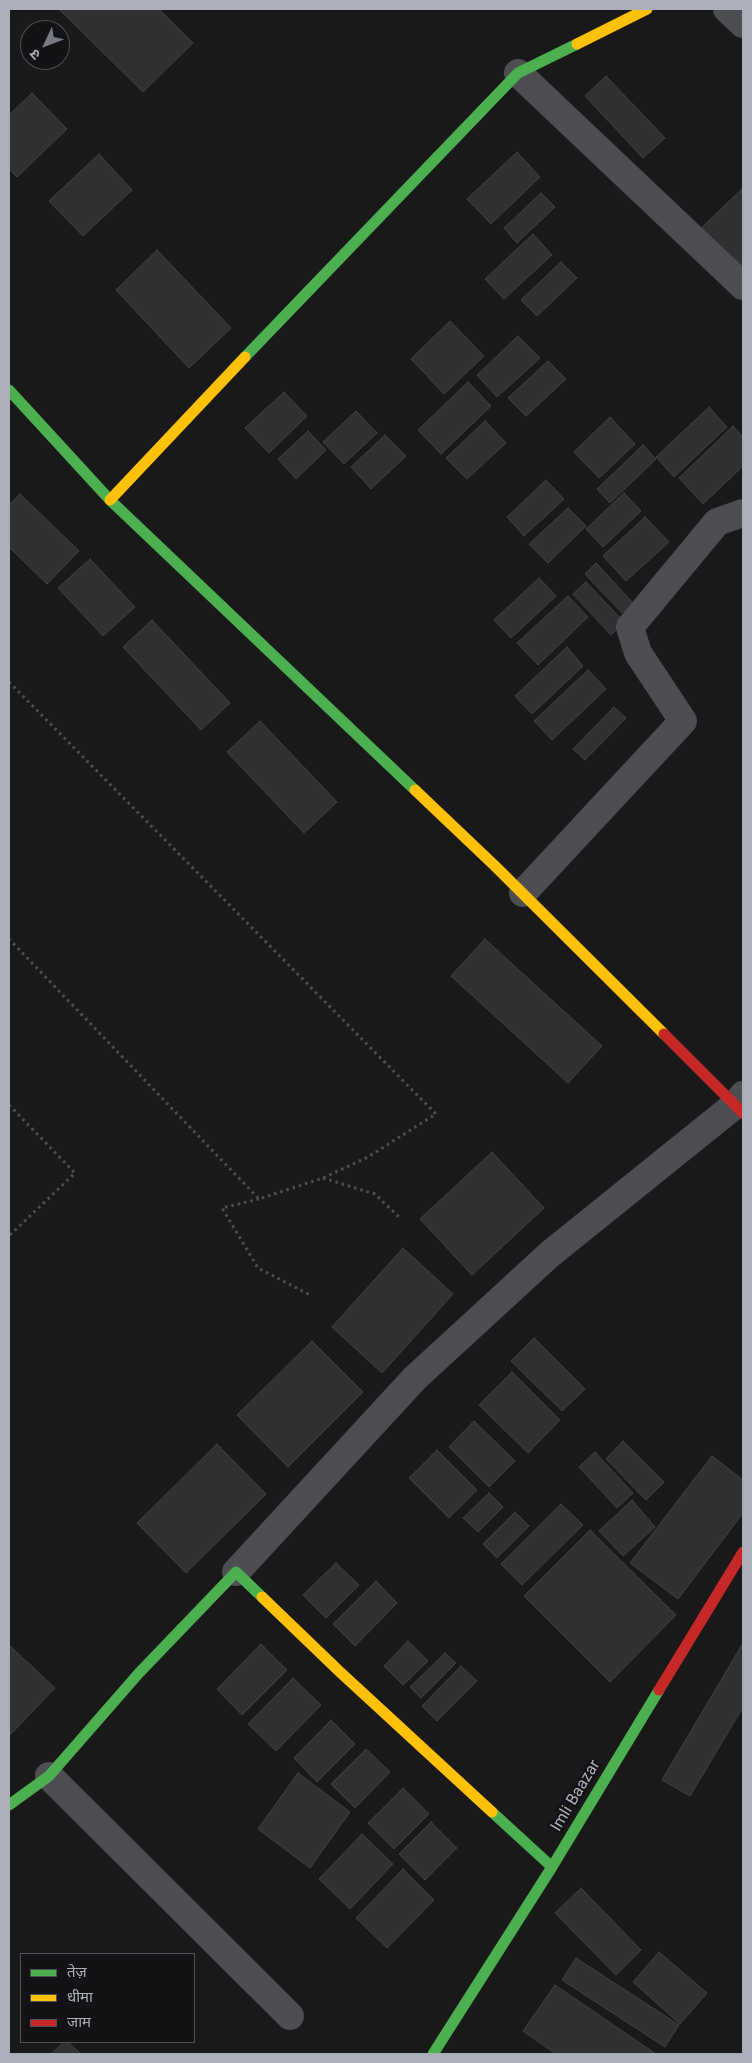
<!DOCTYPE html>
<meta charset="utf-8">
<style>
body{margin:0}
#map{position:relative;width:752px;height:2063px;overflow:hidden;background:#191919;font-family:Roboto,"Noto Sans Devanagari",sans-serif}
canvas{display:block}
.frame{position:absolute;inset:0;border:10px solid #abafba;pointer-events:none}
.legend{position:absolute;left:20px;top:1953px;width:175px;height:90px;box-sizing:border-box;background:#131315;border:1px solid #505157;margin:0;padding:6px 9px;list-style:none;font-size:15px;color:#abafba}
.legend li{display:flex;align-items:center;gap:10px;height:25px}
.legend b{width:25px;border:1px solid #505157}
.north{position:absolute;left:20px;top:20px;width:50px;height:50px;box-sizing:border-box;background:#131315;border:1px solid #505157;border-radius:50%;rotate:227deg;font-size:14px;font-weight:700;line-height:20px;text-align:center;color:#abafba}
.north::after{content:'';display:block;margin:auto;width:18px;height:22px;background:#787a82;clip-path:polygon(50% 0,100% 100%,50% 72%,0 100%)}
</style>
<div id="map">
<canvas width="752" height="2063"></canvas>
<div class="frame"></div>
<ul class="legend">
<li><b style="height:6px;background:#4caf50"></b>तेज़</li>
<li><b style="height:6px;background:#ffc107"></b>धीमा</li>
<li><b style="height:6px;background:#c62828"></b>जाम</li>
</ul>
<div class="north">उ</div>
</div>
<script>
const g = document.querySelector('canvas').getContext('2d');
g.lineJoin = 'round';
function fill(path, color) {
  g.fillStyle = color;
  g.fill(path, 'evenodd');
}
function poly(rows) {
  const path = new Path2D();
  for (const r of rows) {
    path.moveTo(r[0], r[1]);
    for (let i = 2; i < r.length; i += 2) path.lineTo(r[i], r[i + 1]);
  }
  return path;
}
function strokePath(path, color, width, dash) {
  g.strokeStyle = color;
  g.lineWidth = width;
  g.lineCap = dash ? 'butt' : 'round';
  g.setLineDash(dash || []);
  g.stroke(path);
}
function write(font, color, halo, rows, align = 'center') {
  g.font = font + ' Roboto,sans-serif';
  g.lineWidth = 5;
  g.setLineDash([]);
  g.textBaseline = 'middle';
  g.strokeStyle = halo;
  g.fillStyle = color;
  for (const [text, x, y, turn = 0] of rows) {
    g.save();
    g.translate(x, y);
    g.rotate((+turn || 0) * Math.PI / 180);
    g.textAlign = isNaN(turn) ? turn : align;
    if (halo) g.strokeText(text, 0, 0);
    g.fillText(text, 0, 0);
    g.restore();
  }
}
const building = poly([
 [59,9,159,9,193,43,143,92,59,9],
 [606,76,665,138,643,158,585,96,606,76],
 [32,93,67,129,17,177,9,169,9,115,32,93],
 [517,152,540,177,491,224,467,199,517,152],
 [99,154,132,190,83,236,49,201,99,154],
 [743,188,743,276,700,229,743,188],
 [541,193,555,207,517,243,504,228,541,193],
 [533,234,552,255,504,299,485,279,533,234],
 [157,250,231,328,189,368,116,290,157,250],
 [561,262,577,278,537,316,521,300,561,262],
 [450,321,484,356,444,394,411,359,450,321],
 [518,336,540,358,497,397,477,375,518,336],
 [548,361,566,379,526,416,508,398,548,361],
 [468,382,491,406,441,454,418,430,468,382],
 [284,392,307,416,269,453,245,428,284,392],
 [709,407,727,427,674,477,656,457,709,407],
 [356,411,377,433,344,464,323,442,356,411],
 [610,417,635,444,599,478,574,452,610,417],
 [485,421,506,443,467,479,446,458,485,421],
 [733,426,743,437,743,466,703,504,679,478,733,426],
 [308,431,326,450,296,479,278,459,308,431],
 [385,435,406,456,371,489,351,467,385,435],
 [643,445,656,459,610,503,597,489,643,445],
 [546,480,564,499,524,536,507,517,546,480],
 [624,493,641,511,603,547,586,529,624,493],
 [20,494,79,551,47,584,9,547,9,505,20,494],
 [568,508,586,526,548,563,529,544,568,508],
 [645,517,669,542,626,581,603,556,645,517],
 [90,559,135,607,103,636,58,588,90,559],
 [596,563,633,603,622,613,585,574,596,563],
 [539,578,556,596,511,638,494,620,539,578],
 [586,582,624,622,611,635,573,594,586,582],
 [568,596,588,617,538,665,517,643,568,596],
 [152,620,230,703,201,730,123,647,152,620],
 [567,647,583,666,532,714,515,696,567,647],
 [588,670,606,689,552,740,534,721,588,670],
 [614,707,626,718,585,760,573,749,614,707],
 [260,721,337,802,304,833,227,752,260,721],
 [485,939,602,1046,568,1083,451,976,485,939],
 [492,1152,544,1208,472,1275,420,1219,492,1152],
 [403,1248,453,1294,382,1373,332,1327,403,1248],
 [534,1338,585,1389,562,1411,511,1361,534,1338],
 [312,1341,363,1392,288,1467,237,1415,312,1341],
 [512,1372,560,1420,528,1453,479,1405,512,1372],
 [474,1421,515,1461,489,1487,449,1447,474,1421],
 [623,1441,664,1482,646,1500,606,1459,623,1441],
 [217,1444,266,1494,186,1573,137,1523,217,1444],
 [437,1450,477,1490,449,1518,409,1478,437,1450],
 [595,1452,633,1493,617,1508,579,1467,595,1452],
 [712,1456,743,1480,743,1513,678,1599,630,1563,712,1456],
 [489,1493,503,1507,478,1532,463,1518,489,1493],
 [632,1500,655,1527,623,1556,599,1531,632,1500],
 [561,1504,583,1525,522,1585,501,1564,561,1504],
 [515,1512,529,1526,497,1558,483,1544,515,1512],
 [590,1530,676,1615,610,1682,524,1596,590,1530],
 [336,1563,359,1585,326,1618,303,1595,336,1563],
 [376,1581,397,1603,355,1646,333,1624,376,1581],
 [408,1641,428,1661,403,1685,384,1666,408,1641],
 [743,1643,743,1707,690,1796,662,1780,743,1643],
 [261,1644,287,1670,242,1715,217,1689,261,1644],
 [9,1645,55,1688,9,1736,9,1645],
 [445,1653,456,1663,421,1698,410,1687,445,1653],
 [461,1666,477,1681,437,1721,422,1706,461,1666],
 [293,1678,321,1705,276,1751,248,1724,293,1678],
 [331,1720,355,1744,317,1782,294,1758,331,1720],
 [366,1749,390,1772,355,1808,331,1784,366,1749],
 [298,1773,350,1812,310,1868,258,1829,298,1773],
 [403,1788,429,1814,394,1849,368,1823,403,1788],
 [431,1822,457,1848,425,1880,399,1854,431,1822],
 [362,1834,393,1864,350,1909,319,1879,362,1834],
 [403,1869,434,1900,387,1948,356,1918,403,1869],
 [581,1888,641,1950,616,1975,555,1913,581,1888],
 [659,1952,707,1993,680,2024,633,1982,659,1952],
 [576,1958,679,2025,665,2047,562,1980,576,1958],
 [555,1985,656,2054,556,2054,523,2031,555,1985],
 [64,2042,68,2042,81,2054,51,2054,64,2042]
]);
fill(building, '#313131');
strokePath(building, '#414245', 1);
strokePath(poly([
 [9,682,436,1114,368,1157,323,1178,259,1199,9,939],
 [9,1105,75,1173,9,1236],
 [323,1178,375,1194,400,1218],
 [259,1199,222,1208,258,1268,312,1296]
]), '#4f5054', 3, [2.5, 4]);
strokePath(poly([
 [727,9,743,24],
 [518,73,743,286],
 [523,893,683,721,638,653,630,627,717,522,743,513],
 [236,1572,415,1378,550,1254,735,1105,743,1095],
 [49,1776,290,2016]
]), '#4d4e52', 28);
strokePath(poly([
 [245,357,518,73,577,44],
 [9,390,110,500,415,790],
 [9,1805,49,1776,139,1673,236,1572,262,1597],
 [492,1812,552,1867],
 [433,2054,552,1867,659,1690]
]), '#4caf50', 11);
strokePath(poly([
 [577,44,647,9],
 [110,500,245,357],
 [415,790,495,866,664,1034],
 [262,1597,340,1672,492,1812]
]), '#ffc107', 11);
strokePath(poly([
 [664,1034,743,1113],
 [659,1690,743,1552]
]), '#c62828', 11);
write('16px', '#abafba', '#131315', [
 ["Imli Baazar",576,1796,-59]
]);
</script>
